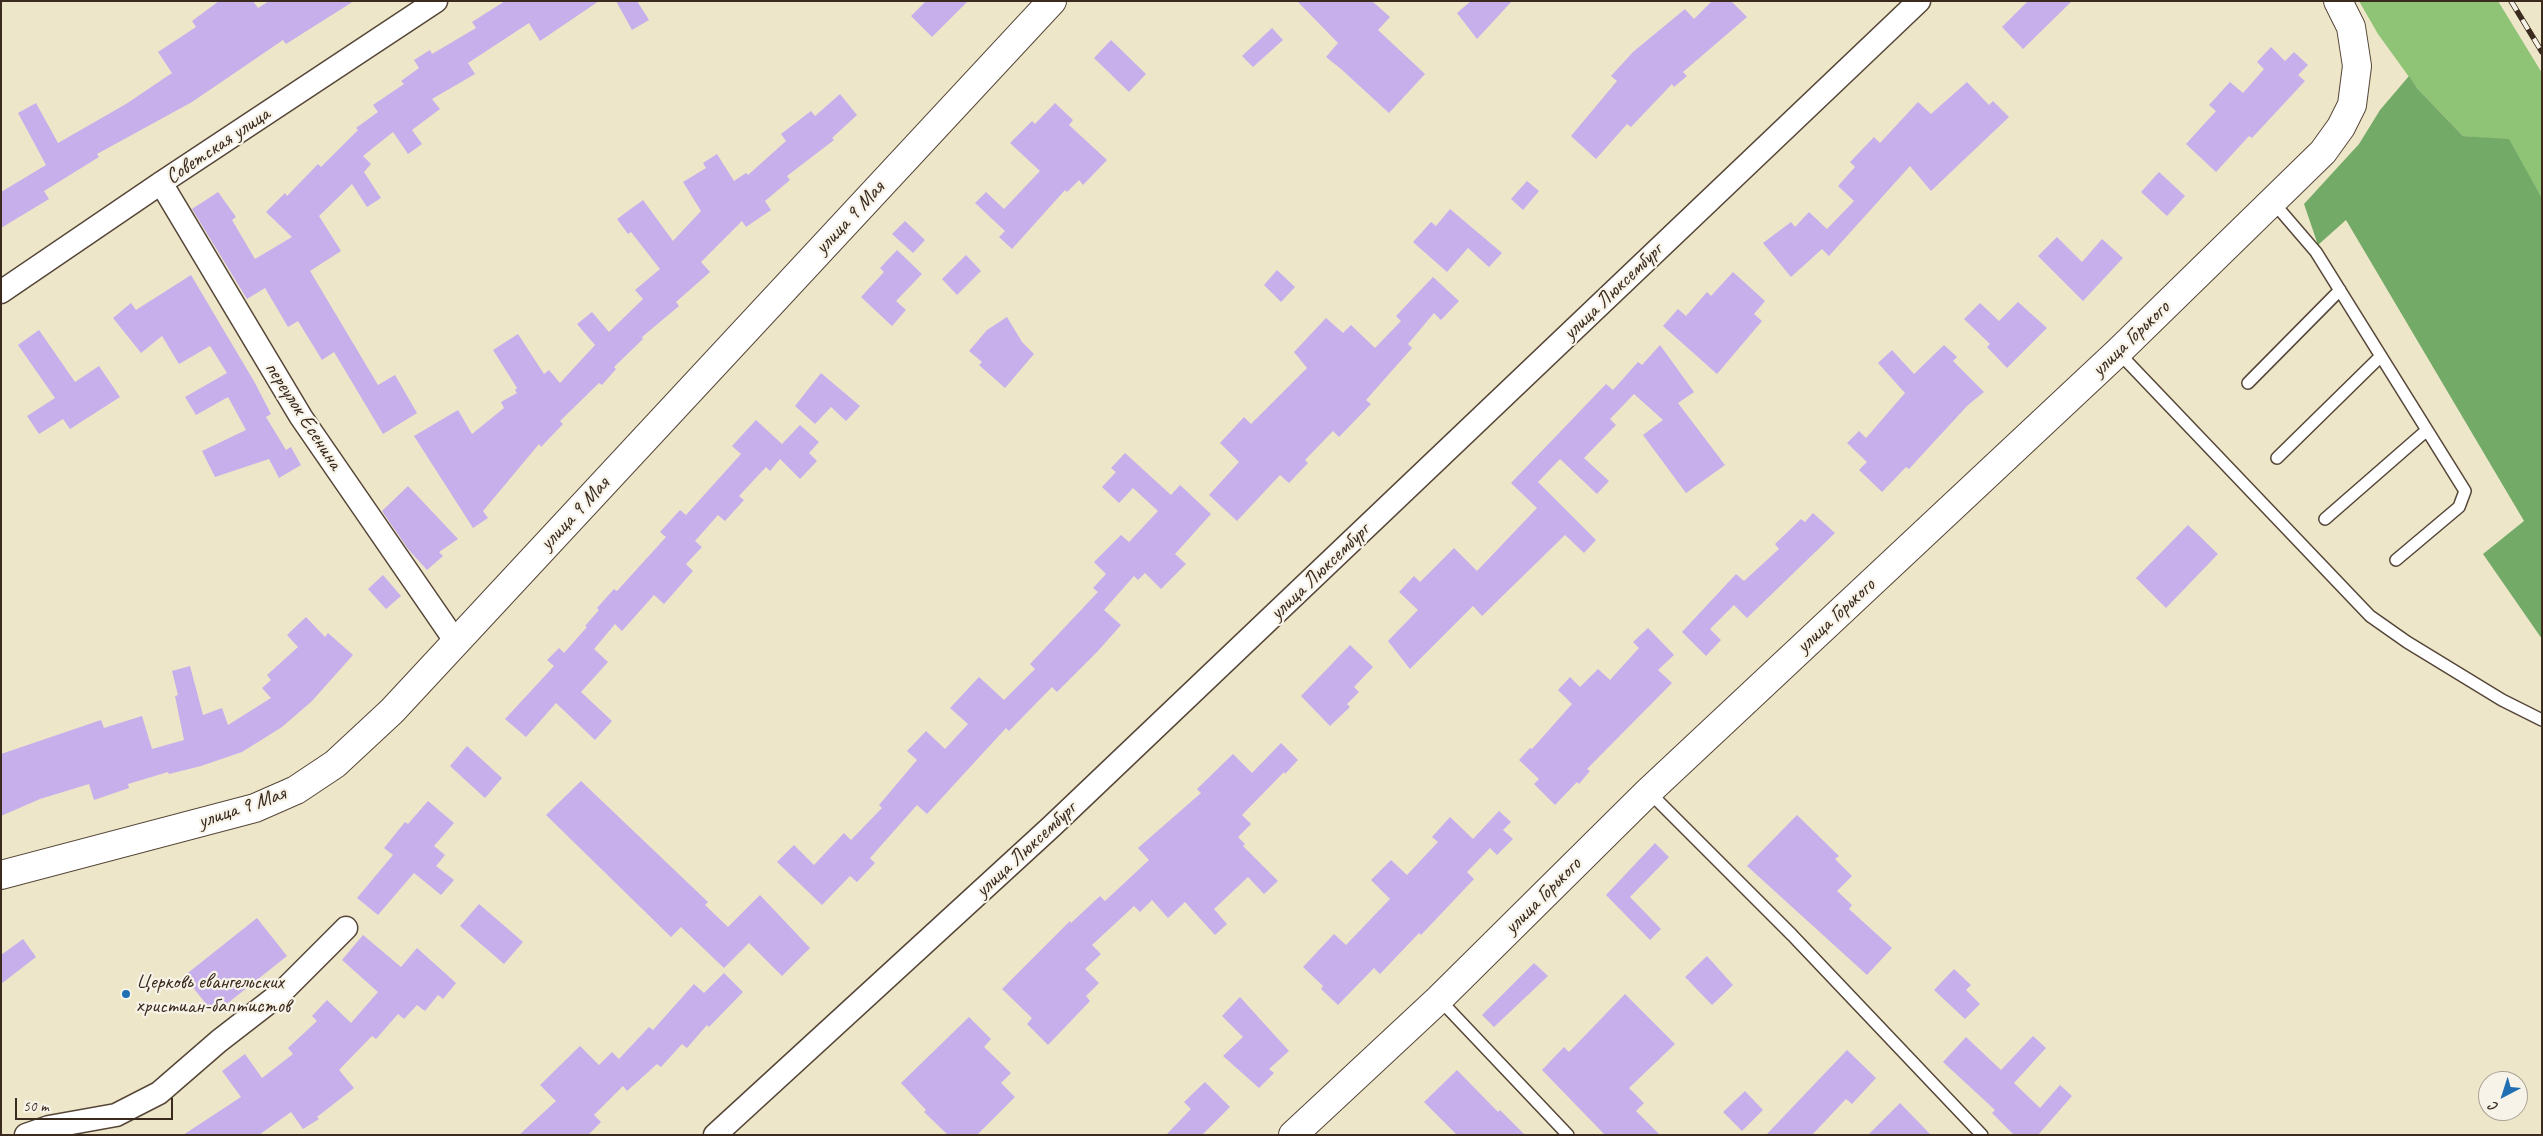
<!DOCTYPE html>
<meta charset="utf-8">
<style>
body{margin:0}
#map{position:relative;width:2543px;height:1136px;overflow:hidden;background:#ede6c9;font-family:Caveat,sans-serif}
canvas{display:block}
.frame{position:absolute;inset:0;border:2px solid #3b2a1e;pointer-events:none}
.north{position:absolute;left:2478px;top:1071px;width:50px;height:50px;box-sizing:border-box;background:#f7f3e8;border:1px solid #aca397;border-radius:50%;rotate:220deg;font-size:14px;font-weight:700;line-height:20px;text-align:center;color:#3b2a1e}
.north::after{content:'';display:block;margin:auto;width:18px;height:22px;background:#1f6fb2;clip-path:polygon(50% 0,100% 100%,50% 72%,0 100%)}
.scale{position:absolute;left:15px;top:1098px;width:158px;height:22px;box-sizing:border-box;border:2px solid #3b2a1e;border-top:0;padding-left:6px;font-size:15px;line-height:18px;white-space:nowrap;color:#3b2a1e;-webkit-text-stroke:4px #f7f3e8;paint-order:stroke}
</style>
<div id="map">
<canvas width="2543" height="1136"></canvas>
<div class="frame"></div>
<div class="north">С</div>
<div class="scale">50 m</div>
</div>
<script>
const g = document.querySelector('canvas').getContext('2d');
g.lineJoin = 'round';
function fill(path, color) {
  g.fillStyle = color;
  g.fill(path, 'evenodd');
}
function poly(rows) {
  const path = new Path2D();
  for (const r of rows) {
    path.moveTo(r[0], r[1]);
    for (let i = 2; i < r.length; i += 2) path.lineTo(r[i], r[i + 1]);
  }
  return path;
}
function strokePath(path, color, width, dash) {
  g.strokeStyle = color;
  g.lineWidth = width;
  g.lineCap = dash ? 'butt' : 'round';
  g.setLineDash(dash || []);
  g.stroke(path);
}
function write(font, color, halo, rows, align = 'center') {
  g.font = font + ' Caveat,sans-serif';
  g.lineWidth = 4.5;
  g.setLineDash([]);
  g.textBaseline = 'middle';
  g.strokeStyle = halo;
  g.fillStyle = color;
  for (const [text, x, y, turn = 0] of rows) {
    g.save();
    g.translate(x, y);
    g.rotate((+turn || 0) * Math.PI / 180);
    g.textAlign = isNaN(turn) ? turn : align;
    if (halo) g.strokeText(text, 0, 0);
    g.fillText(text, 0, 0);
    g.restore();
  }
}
fill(poly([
 [2359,1,2498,1,2542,73,2542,198,2509,140,2463,136,2417,88,2378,34]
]), '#8fc476');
fill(poly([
 [2409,76,2417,88,2463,136,2509,139,2542,198,2542,639,2483,554,2524,521,2346,220,2318,245,2304,204,2359,144,2380,110]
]), '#73aa67');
fill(poly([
 [219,1,253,1,258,8,269,1,354,1,286,44,283,40,192,102,97,154,99,157,44,191,49,199,1,228,1,192,46,165,18,113,36,103,58,143,126,104,172,73,158,52,196,27,192,21],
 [505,1,599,1,540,41,529,23,468,63,475,74,432,99,440,109,412,130,422,144,408,154,393,132,363,156,371,164,364,172,381,198,367,207,352,184,319,216,341,251,310,271,378,385,395,375,417,413,383,434,334,352,322,360,298,321,288,327,265,288,247,299,192,209,218,192,236,217,232,220,255,259,292,237,266,212,285,193,287,196,318,164,321,167,358,130,356,128,378,112,373,105,404,84,401,81,419,68,414,60,430,50,432,54,476,28,472,22],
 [616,1,637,1,649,20,632,30],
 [926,1,968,1,932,37,911,16],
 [1297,1,1372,1,1390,17,1378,30,1425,74,1389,113,1341,69,1326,57,1338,43],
 [1471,1,1512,1,1477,39,1457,13],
 [1712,1,1731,1,1747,17,1683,72,1687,76,1674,87,1672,84,1631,127,1627,124,1596,159,1571,136,1617,81,1611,76,1633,52,1685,9,1694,19],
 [2028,1,2072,1,2023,49,2002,27],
 [1272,28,1283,40,1253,67,1242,56],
 [1111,40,1146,74,1129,92,1094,58],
 [2271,47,2285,61,2294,52,2308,65,2298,75,2305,81,2252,138,2249,136,2216,172,2186,144,2216,111,2209,105,2230,82,2243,93,2264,69,2257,62],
 [1967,82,1989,105,1993,101,2009,117,1931,191,1910,166,1829,256,1822,249,1791,277,1763,243,1791,222,1795,227,1809,212,1827,229,1854,201,1838,186,1855,167,1850,162,1874,137,1880,143,1918,102,1931,114],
 [840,94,857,115,832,138,834,140,787,176,790,180,765,201,771,210,746,227,742,221,701,262,710,272,676,302,679,306,642,337,643,339,614,367,616,369,602,385,599,383,560,421,563,424,541,447,539,444,483,511,488,518,473,528,414,436,458,410,472,434,504,408,501,402,517,393,515,390,517,388,493,350,518,334,544,374,549,370,560,383,595,345,577,324,592,312,609,332,643,299,635,290,660,269,631,232,628,234,617,219,643,200,673,241,701,211,683,182,706,168,703,163,717,154,734,181,746,173,748,175,786,141,781,134,811,111,815,116],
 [1055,103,1073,120,1069,125,1107,160,1083,185,1079,180,1067,192,1065,190,1012,249,999,237,1005,231,975,203,986,192,1004,209,1040,171,1010,143,1032,121,1035,124],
 [2159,172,2185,196,2167,216,2141,192],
 [1527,181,1539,191,1523,210,1511,199],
 [1450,209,1502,253,1489,267,1468,248,1447,272,1413,242,1431,222,1436,226],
 [905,221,925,240,913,253,892,234],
 [2057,237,2082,262,2102,239,2123,258,2083,301,2038,256],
 [897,250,922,274,896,301,906,310,892,326,861,297,884,272,880,268],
 [966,255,981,271,957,295,942,279],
 [1277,270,1295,287,1281,302,1264,285],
 [1733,272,1765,301,1754,314,1762,321,1717,374,1663,326,1678,309,1686,316,1707,292,1711,296],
 [191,275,255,383,271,414,266,417,286,450,291,447,301,465,279,478,269,459,215,477,202,451,246,430,228,397,196,415,185,397,227,373,210,346,179,364,162,336,141,353,113,318,131,303,136,310],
 [1433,277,1459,301,1441,320,1434,313,1408,344,1412,348,1366,400,1371,404,1339,437,1333,431,1305,460,1308,463,1289,483,1280,475,1237,521,1209,495,1239,462,1220,443,1244,417,1251,424,1307,368,1294,352,1326,318,1343,333,1351,325,1375,348,1401,321,1396,316],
 [2018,302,2047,328,2007,368,1987,347,1990,344,1964,319,1980,303,1999,321],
 [1007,317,1022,342,1034,354,1005,388,979,365,982,362,969,351,987,330],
 [39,330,75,382,99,366,120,397,70,429,63,419,39,434,27,416,55,398,18,345],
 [1660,345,1694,392,1678,403,1725,465,1686,493,1643,435,1663,420,1634,394,1610,419,1616,425,1584,458,1609,481,1597,494,1560,459,1538,482,1596,540,1584,553,1565,535,1482,616,1473,606,1410,669,1388,641,1418,610,1399,592,1414,576,1420,582,1454,548,1477,571,1537,508,1511,483,1606,384,1613,390,1638,362,1642,365],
 [1944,345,1957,357,1953,361,1984,392,1968,405,1909,469,1906,467,1882,492,1859,470,1867,462,1847,443,1859,431,1866,438,1905,393,1878,363,1892,350,1914,374],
 [821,373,860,406,846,421,831,407,815,424,795,406],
 [756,420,782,444,800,425,819,442,809,453,817,461,800,479,780,459,770,471,766,467,739,496,744,500,725,521,718,515,695,541,702,547,686,564,693,571,664,604,654,595,622,631,615,624,594,649,608,662,581,692,612,721,595,740,556,703,526,737,505,719,554,666,547,660,559,648,564,653,587,627,585,626,599,610,597,608,614,589,617,591,666,537,660,532,680,510,686,515,741,454,732,446],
 [1125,453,1171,495,1180,485,1211,514,1175,554,1186,564,1161,589,1145,573,1138,580,1134,576,1104,610,1121,625,1097,652,1057,692,1052,687,1009,731,1006,728,927,814,917,805,870,858,875,863,857,882,850,876,822,905,777,862,794,845,814,865,844,833,851,840,882,808,879,805,917,760,907,751,926,731,945,749,968,724,950,708,979,677,1004,700,1035,669,1030,664,1098,592,1093,588,1106,574,1094,562,1121,535,1129,542,1158,511,1133,488,1119,503,1102,487,1116,472,1111,468],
 [408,486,458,539,439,552,443,556,427,570,408,549,382,511],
 [1813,513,1835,533,1747,618,1734,605,1710,629,1721,640,1706,656,1682,632,1736,574,1744,581,1779,549,1775,544,1801,519,1805,522],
 [2188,525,2218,554,2166,608,2136,578],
 [383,575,401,596,386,609,368,589],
 [306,617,325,637,328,633,353,655,312,701,282,727,242,752,201,766,169,774,168,772,128,784,129,788,94,800,89,784,40,799,1,816,1,754,101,720,104,728,142,716,152,749,184,740,175,696,178,695,172,671,190,666,203,715,222,708,228,725,271,698,262,688,271,680,267,675,298,647,287,635],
 [1648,628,1674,655,1658,670,1672,683,1587,769,1590,771,1579,784,1577,782,1555,805,1534,784,1539,779,1519,760,1530,748,1532,749,1572,704,1558,690,1570,677,1580,687,1598,669,1610,680,1639,648,1633,642],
 [1350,645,1373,667,1354,687,1359,692,1347,704,1350,707,1330,726,1301,696],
 [1281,743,1298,760,1285,774,1284,772,1242,815,1251,824,1238,837,1245,844,1243,846,1278,881,1264,894,1248,877,1214,909,1227,924,1215,935,1185,902,1168,918,1152,900,1140,912,1134,906,1092,945,1101,954,1085,969,1099,983,1086,996,1090,1001,1048,1045,1027,1024,1032,1018,1002,989,1070,921,1071,923,1100,896,1105,901,1149,860,1138,848,1201,793,1197,789,1233,754,1252,773],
 [467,746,502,778,485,798,450,766],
 [581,781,708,902,705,905,728,927,760,895,810,948,782,976,749,943,724,968,681,927,671,937,546,815],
 [428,801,454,823,434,846,445,855,436,866,454,880,441,895,414,873,378,915,357,898,393,855,384,848,405,822,408,824],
 [1499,811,1511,822,1503,830,1513,839,1497,855,1490,848,1467,872,1474,879,1421,935,1419,933,1380,974,1374,968,1338,1005,1321,989,1323,986,1303,967,1334,934,1346,945,1390,899,1371,880,1391,860,1407,875,1438,842,1432,837,1450,817,1473,839],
 [1797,815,1839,856,1835,859,1852,876,1837,891,1852,905,1849,909,1892,948,1867,975,1747,866],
 [1655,843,1669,857,1630,897,1661,929,1650,940,1606,895],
 [479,904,523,942,504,964,460,926],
 [257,918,287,956,214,1014,184,976],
 [363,935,401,967,417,948,456,983,443,999,438,995,425,1011,417,1005,404,1019,398,1014,376,1039,372,1036,339,1070,354,1088,317,1117,319,1119,303,1129,291,1112,259,1135,183,1135,241,1097,222,1071,245,1054,262,1078,293,1054,288,1048,317,1021,312,1016,327,1000,351,1023,378,992,342,960],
 [23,939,36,957,1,984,1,955],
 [1707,956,1733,985,1712,1005,1685,977],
 [1534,963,1548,976,1494,1027,1482,1015],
 [1954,969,1971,985,1966,990,1980,1004,1965,1019,1934,990],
 [724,973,743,992,709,1027,707,1025,687,1048,682,1044,661,1067,657,1064,627,1091,623,1086,594,1115,601,1122,588,1135,519,1135,556,1101,540,1085,580,1046,599,1065,612,1052,619,1059,649,1027,653,1030,694,984,704,993],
 [1625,994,1675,1044,1629,1088,1644,1103,1636,1111,1660,1135,1605,1135,1542,1070,1564,1047,1569,1052],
 [1240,997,1289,1051,1269,1069,1274,1073,1259,1088,1223,1056,1243,1037,1222,1016],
 [969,1017,991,1039,984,1047,1011,1073,1001,1083,1015,1097,977,1135,948,1135,924,1112,926,1110,901,1083],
 [2033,1036,2046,1048,2014,1083,2040,1108,2060,1085,2072,1096,2038,1135,2014,1135,1992,1113,1995,1110,1943,1062,1966,1037,2001,1070],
 [1847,1050,1876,1078,1852,1104,1846,1099,1812,1135,1766,1135],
 [1457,1070,1498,1112,1500,1110,1525,1135,1457,1135,1424,1102],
 [1205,1082,1230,1107,1202,1135,1166,1135,1191,1109,1184,1102],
 [1745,1091,1763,1110,1742,1131,1723,1112],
 [1900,1103,1931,1135,1868,1135]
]), '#c7afec');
const service = poly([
 [2273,202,2316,252,2465,491,2459,507,2396,560],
 [2118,352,2370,616,2407,642,2502,700,2542,720],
 [2248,383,2340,290],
 [2277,458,2381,356],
 [2325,519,2427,430],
 [1649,792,1792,935,1982,1135],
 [1439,999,1568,1135]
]);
const minor = poly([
 [161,183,301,417,456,642],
 [1,292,161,183,436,1],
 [26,1135,49,1127,116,1115,159,1093,219,1041,281,993,346,928],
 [715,1135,1051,827,1919,1]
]);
const tertiary = poly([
 [1,875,255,808,296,790,335,764,392,711,1052,1],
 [1293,1135,1439,999,1648,792,2118,352,2323,152,2341,127,2352,105,2357,66,2351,27,2338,1]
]);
strokePath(service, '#564638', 14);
strokePath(minor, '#564638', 25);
strokePath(tertiary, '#564638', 30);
strokePath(service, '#fff', 11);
strokePath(minor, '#fff', 22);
strokePath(tertiary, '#fff', 28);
const rail = poly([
 [2511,1,2542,52]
]);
strokePath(rail, '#3b2a1e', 5.5);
strokePath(rail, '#f7f3e8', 4, [11]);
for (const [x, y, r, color] of [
 [126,994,5,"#1f6fb2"]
]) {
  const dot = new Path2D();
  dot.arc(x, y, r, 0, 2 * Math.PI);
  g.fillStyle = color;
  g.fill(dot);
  strokePath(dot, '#f7f3e8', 2);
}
write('21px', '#3b2a1e', '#f7f3e8', [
 ["Советская улица",218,146,-34],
 ["улица 9 Мая",850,218,-47],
 ["улица Люксембург",1613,292,-44],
 ["улица Горького",2131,339,-44],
 ["переулок Есенина",303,416,57],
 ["улица 9 Мая",575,514,-47],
 ["улица Люксембург",1320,572,-44],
 ["улица Горького",1836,616,-43],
 ["улица 9 Мая",242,808,-19],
 ["улица Люксембург",1026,850,-43],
 ["улица Горького",1543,896,-45]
]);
write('21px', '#3b2a1e', '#f7f3e8', [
 ["Церковь евангельских",136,982],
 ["христиан-баптистов",136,1006]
], 'left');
</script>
